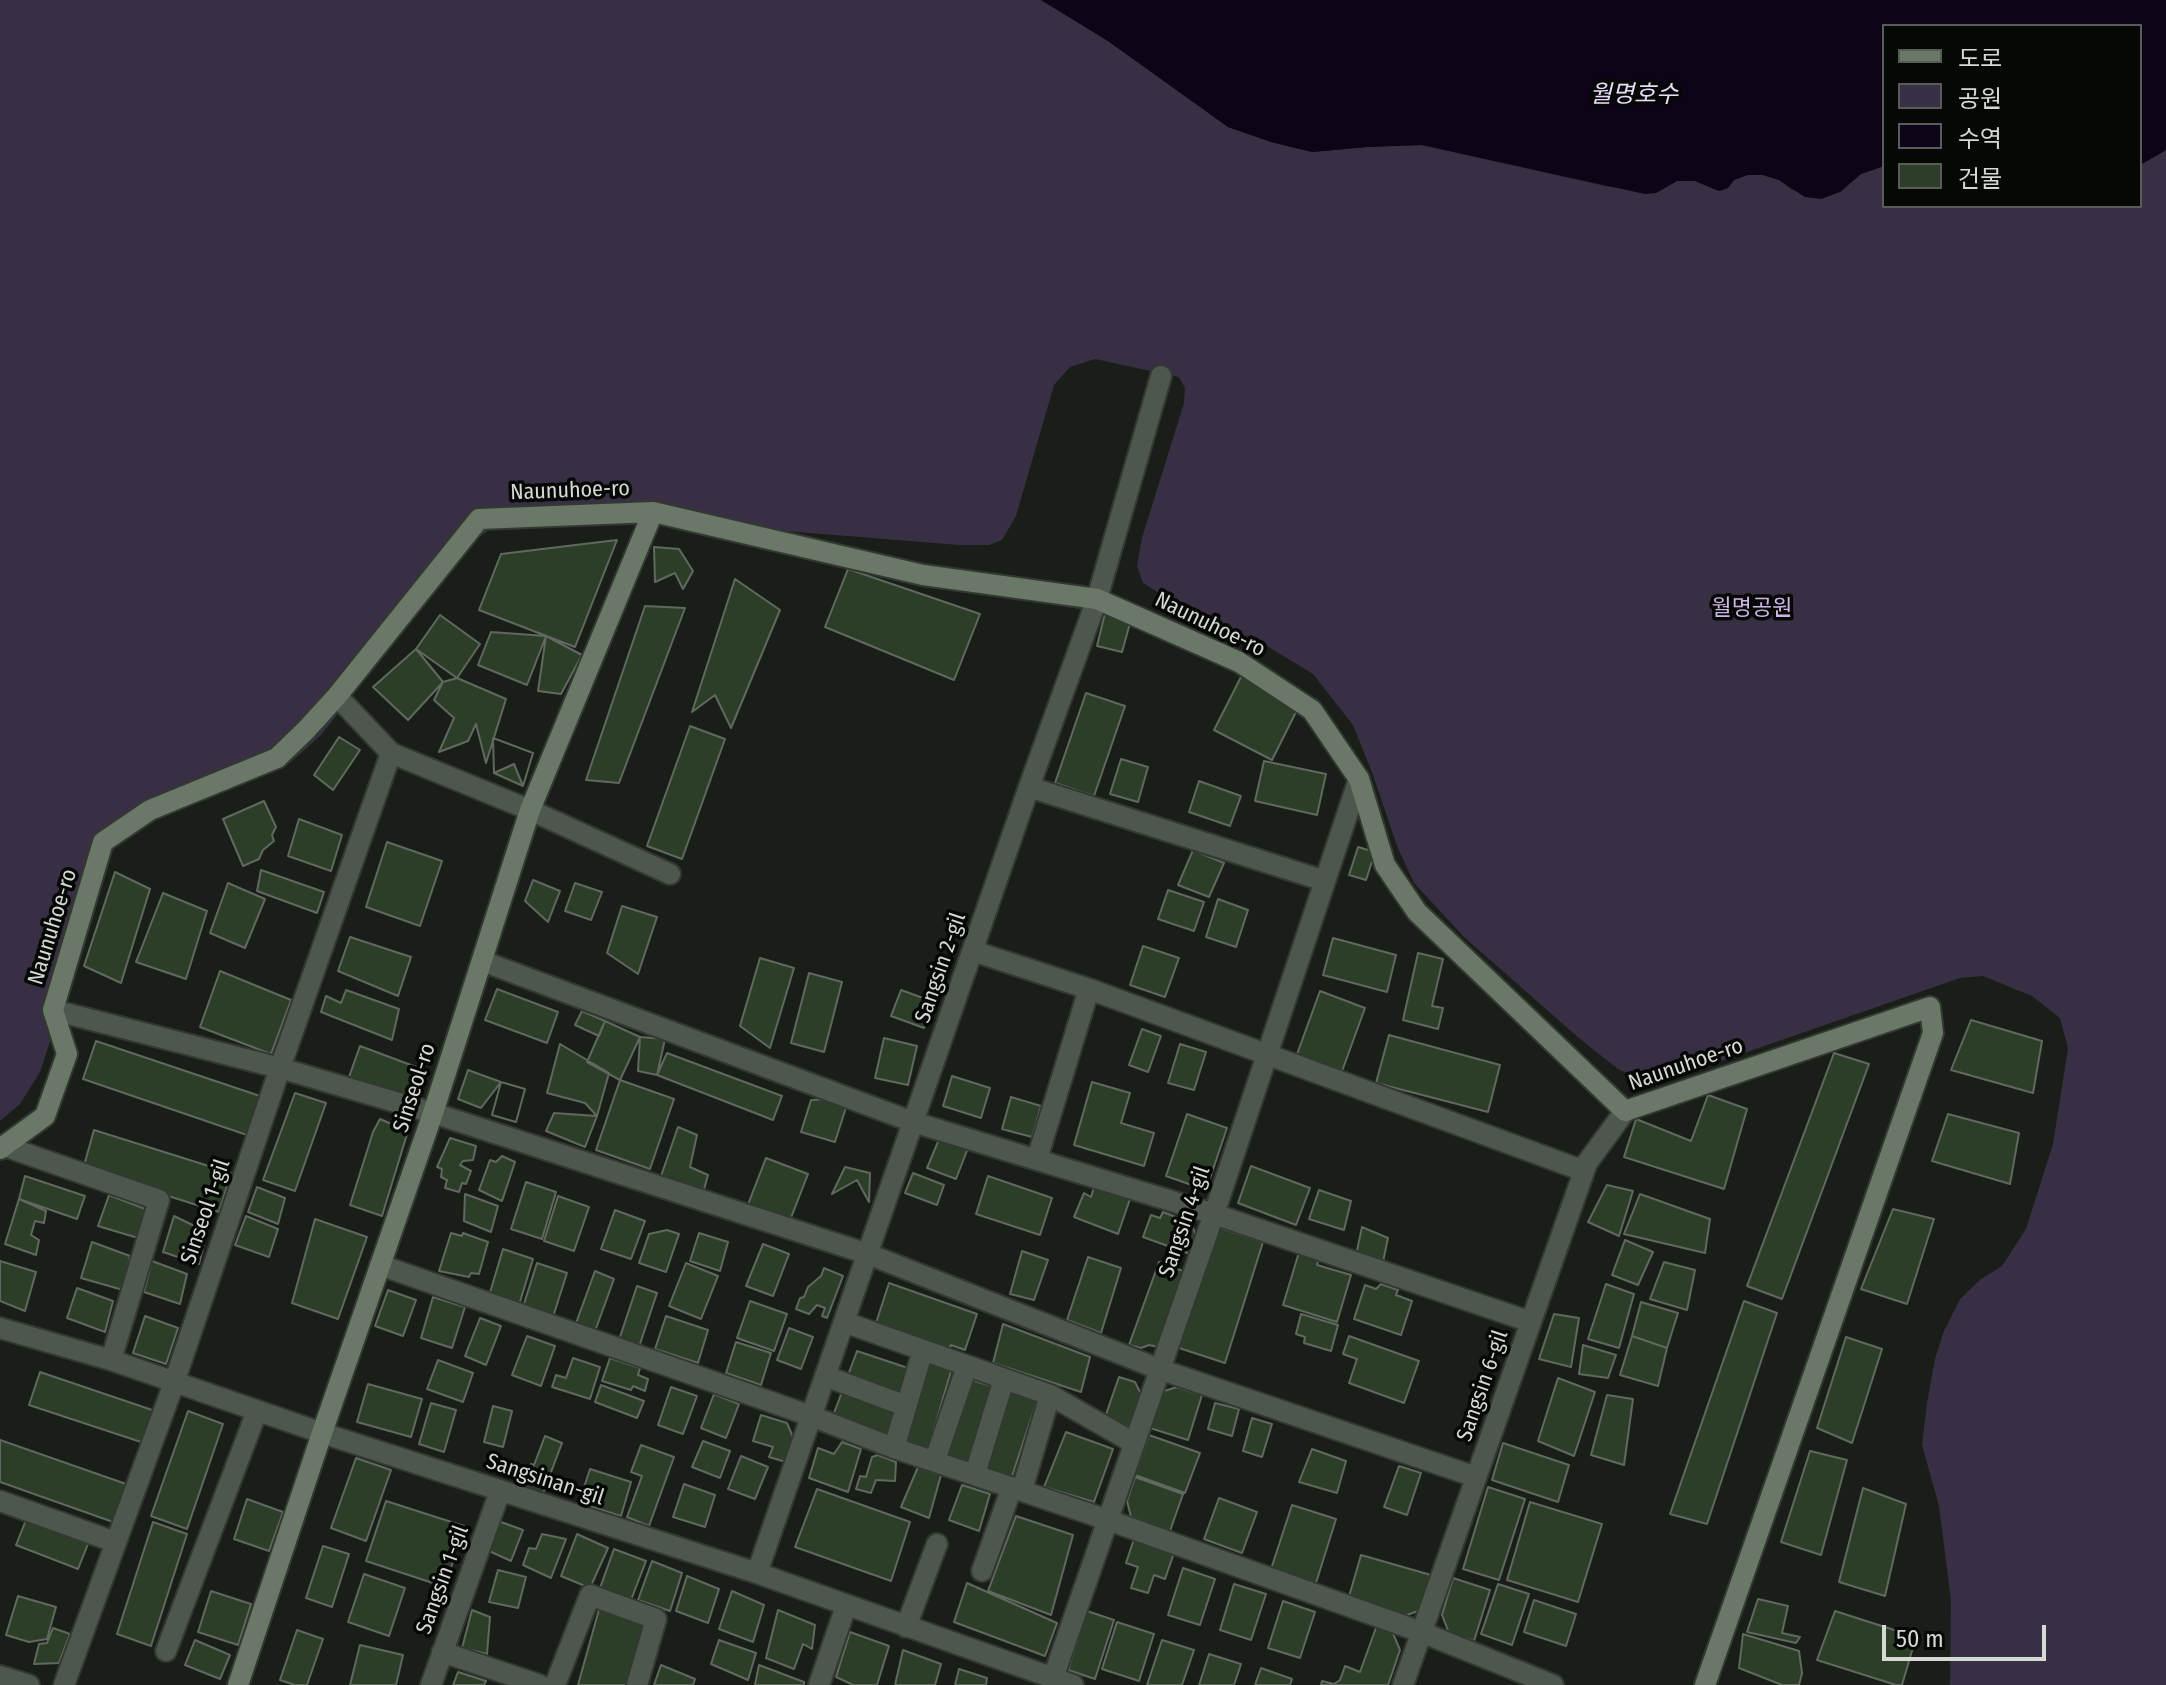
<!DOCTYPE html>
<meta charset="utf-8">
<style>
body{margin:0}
#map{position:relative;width:2166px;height:1685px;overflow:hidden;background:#191f18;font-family:"Fira Sans Condensed","Noto Sans KR",sans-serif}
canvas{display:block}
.legend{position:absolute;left:1882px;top:24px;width:260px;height:184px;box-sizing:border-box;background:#060806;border:2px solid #595c58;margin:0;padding:10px 14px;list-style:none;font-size:24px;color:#d5d9d4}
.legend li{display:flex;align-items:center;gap:16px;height:40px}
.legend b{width:40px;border:2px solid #595c58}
.scale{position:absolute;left:1882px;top:1625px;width:164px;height:36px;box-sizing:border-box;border:4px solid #d5d9d4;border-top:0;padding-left:10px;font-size:24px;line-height:28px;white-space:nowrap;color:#d5d9d4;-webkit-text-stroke:6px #060806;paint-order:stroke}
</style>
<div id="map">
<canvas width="2166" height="1685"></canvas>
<ul class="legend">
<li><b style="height:10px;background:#6a7867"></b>도로</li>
<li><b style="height:22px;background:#392f44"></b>공원</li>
<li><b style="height:22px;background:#0d0417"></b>수역</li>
<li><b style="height:22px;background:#2c3e28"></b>건물</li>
</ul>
<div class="scale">50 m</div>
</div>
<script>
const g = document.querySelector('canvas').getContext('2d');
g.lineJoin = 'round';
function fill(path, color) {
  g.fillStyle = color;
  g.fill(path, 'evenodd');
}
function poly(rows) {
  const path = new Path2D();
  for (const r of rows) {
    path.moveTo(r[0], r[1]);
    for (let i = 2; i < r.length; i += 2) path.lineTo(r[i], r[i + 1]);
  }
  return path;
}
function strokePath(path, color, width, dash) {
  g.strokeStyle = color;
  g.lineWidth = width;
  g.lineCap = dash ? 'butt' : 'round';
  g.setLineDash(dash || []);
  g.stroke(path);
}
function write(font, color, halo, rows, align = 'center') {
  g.font = font + ' "Fira Sans Condensed","Noto Sans KR",sans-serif';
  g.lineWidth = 7;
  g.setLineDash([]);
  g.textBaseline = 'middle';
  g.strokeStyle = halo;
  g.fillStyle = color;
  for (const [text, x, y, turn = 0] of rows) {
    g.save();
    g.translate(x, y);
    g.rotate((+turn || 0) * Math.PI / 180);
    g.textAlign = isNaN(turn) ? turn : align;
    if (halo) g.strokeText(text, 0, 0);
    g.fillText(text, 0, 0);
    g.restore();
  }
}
fill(poly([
 [0,0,1041,0,1108,41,1228,127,1271,142,1312,152,1367,147,1422,145,1605,186,1656,193,1677,181,1695,181,1719,191,1728,188,1734,180,1748,175,1763,175,1779,180,1792,190,1840,192,1861,174,1884,166,1884,206,2140,206,2140,165,2166,150,2166,1685,1950,1685,1951,1600,1939,1506,1922,1445,1927,1403,1935,1359,1944,1331,1960,1299,1981,1279,2002,1266,2026,1229,2053,1144,2068,1048,2060,1018,2032,996,1983,976,1960,978,1730,1058,1666,1078,1641,1079,1618,1069,1580,1039,1464,937,1414,883,1397,846,1373,775,1353,725,1313,674,1267,646,1167,598,1143,583,1137,566,1142,538,1184,403,1185,388,1179,377,1095,359,1070,367,1054,385,1016,516,1002,540,989,545,959,545,736,527,688,520,495,526,476,539,321,735,290,763,142,823,114,846,40,1072,20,1104,0,1121]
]), '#392f44');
fill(poly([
 [1041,0,2166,0,2166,150,2140,165,2140,26,1884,26,1884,166,1861,174,1840,192,1821,199,1805,197,1779,180,1763,175,1747,175,1734,180,1728,188,1719,191,1695,181,1677,181,1656,193,1645,194,1422,145,1367,147,1312,152,1271,142,1228,127,1108,41]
]), '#0d0417');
const building = poly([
 [617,540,575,647,479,610,501,554,617,540],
 [654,547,679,549,693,571,683,589,675,573,655,582,654,547],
 [848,569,980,614,954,680,825,627,848,569],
 [735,579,780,610,731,728,715,695,692,712,735,579],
 [645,606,685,608,619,783,586,780,645,606],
 [1106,609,1132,616,1122,652,1097,646,1106,609],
 [440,615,480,644,457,678,416,649,440,615],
 [491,632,546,636,527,685,478,665,491,632],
 [546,636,582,655,561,694,538,691,546,636],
 [416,649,443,682,408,720,373,687,416,649],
 [1242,675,1300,704,1272,760,1214,730,1242,675],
 [457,678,506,699,486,763,476,724,468,741,439,752,454,718,434,700,443,682,457,678],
 [1086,693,1125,706,1094,796,1055,783,1086,693],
 [690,726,725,739,682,859,647,846,690,726],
 [339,737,360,750,333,790,314,775,339,737],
 [493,738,533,753,523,786,494,773,493,738],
 [493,738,533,753,523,786,514,764,494,773,493,738],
 [1121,759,1148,767,1138,802,1110,794,1121,759],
 [1264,761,1326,774,1317,815,1255,801,1264,761],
 [1199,781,1241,796,1230,826,1189,812,1199,781],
 [264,801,276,827,272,835,274,841,263,850,259,859,243,866,223,819,264,801],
 [299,819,342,835,331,871,288,856,299,819],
 [387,842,442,861,420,926,366,907,387,842],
 [1358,847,1375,852,1366,880,1349,875,1358,847],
 [1193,850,1224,863,1209,897,1178,885,1193,850],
 [261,870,324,892,317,913,257,891,261,870],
 [115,872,150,889,121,983,84,966,115,872],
 [533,880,560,891,548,922,525,901,533,880],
 [228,883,265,899,245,948,210,933,228,883],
 [575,883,602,892,591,920,565,911,575,883],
 [1168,890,1204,902,1194,931,1158,919,1168,890],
 [163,893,207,911,186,979,136,962,163,893],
 [1218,899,1248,910,1236,947,1206,937,1218,899],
 [622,906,657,917,638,974,607,953,622,906],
 [350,937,411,957,398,996,338,971,350,937],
 [1333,938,1396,955,1387,992,1323,975,1333,938],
 [1143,946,1179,958,1165,997,1130,985,1143,946],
 [1418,953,1443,959,1432,1006,1443,1008,1438,1029,1403,1020,1418,953],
 [760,958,794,968,770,1048,740,1026,760,958],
 [220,971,291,1000,271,1054,200,1027,220,971],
 [809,973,842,982,824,1052,791,1043,809,973],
 [497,989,558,1012,547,1043,485,1020,497,989],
 [346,990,399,1009,392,1040,321,1012,326,996,341,1003,346,990],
 [901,990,934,1002,924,1028,891,1016,901,990],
 [1320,991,1365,1008,1341,1074,1296,1057,1320,991],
 [582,1011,605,1021,599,1036,575,1025,582,1011],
 [1971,1020,2042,1041,2033,1093,1951,1070,1971,1020],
 [605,1021,640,1037,620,1080,587,1062,605,1021],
 [1142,1029,1161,1036,1148,1072,1129,1065,1142,1029],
 [1389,1035,1500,1065,1488,1112,1376,1083,1389,1035],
 [640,1037,665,1039,657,1075,638,1071,640,1037],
 [884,1038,917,1046,908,1085,875,1078,884,1038],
 [96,1041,260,1096,247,1135,83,1079,96,1041],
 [560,1044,609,1073,597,1116,585,1103,547,1093,560,1044],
 [1180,1044,1206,1052,1194,1090,1168,1083,1180,1044],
 [360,1046,427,1071,421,1093,411,1099,349,1077,360,1046],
 [667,1053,782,1096,773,1120,657,1075,667,1053],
 [1834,1053,1869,1064,1782,1299,1747,1286,1834,1053],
 [468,1070,501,1082,481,1108,458,1099,468,1070],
 [952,1076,990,1088,981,1118,943,1106,952,1076],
 [620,1080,674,1099,650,1169,596,1150,620,1080],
 [501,1082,525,1089,516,1122,492,1115,501,1082],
 [501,1082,525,1089,516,1122,492,1115,501,1082],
 [1092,1082,1130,1093,1121,1123,1154,1133,1144,1166,1074,1145,1092,1082],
 [295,1093,326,1103,295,1191,263,1180,295,1093],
 [1708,1095,1747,1109,1724,1189,1624,1157,1636,1119,1691,1141,1708,1095],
 [1011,1097,1041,1106,1032,1137,1002,1129,1011,1097],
 [849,1098,835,1142,801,1132,811,1100,849,1098],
 [554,1113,597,1116,585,1147,546,1131,554,1113],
 [1187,1114,1227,1128,1206,1190,1166,1176,1187,1114],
 [1948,1114,2019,1133,2010,1184,1932,1161,1948,1114],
 [380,1119,408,1131,382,1216,350,1205,373,1132,380,1119],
 [678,1127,697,1135,690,1167,708,1175,702,1197,659,1182,678,1127],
 [94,1130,231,1173,219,1212,83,1169,94,1130],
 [940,1137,968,1148,956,1179,927,1168,940,1137],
 [450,1138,476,1146,473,1160,463,1161,460,1165,471,1171,466,1184,462,1183,459,1192,445,1188,447,1180,441,1177,442,1169,437,1167,450,1138],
 [502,1156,515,1162,502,1201,479,1190,490,1160,496,1162,502,1156],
 [766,1158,808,1174,789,1223,747,1207,766,1158],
 [1251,1166,1310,1188,1296,1225,1238,1203,1251,1166],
 [845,1167,870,1173,869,1202,857,1180,832,1194,845,1167],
 [913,1173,944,1185,937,1205,905,1193,913,1173],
 [25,1176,85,1196,77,1219,19,1199,25,1176],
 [988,1176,1052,1198,1040,1235,976,1214,988,1176],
 [526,1182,556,1192,542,1239,511,1229,526,1182],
 [1607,1185,1633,1191,1619,1236,1588,1222,1607,1185],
 [257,1187,285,1198,278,1224,248,1212,257,1187],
 [1094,1187,1130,1199,1118,1234,1074,1217,1084,1193,1091,1197,1094,1187],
 [1319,1190,1351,1201,1344,1230,1309,1219,1319,1190],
 [465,1194,498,1206,491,1232,464,1221,465,1194],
 [1640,1194,1710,1219,1705,1253,1624,1234,1640,1194],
 [109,1195,148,1210,138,1238,98,1226,109,1195],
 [558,1196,589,1207,574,1251,544,1241,558,1196],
 [19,1199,46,1211,44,1223,35,1221,31,1235,39,1240,36,1255,5,1244,19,1199],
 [1893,1209,1934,1219,1907,1304,1861,1289,1893,1209],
 [615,1210,645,1221,631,1259,601,1249,615,1210],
 [1163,1212,1191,1223,1196,1235,1190,1254,1143,1237,1151,1215,1160,1218,1163,1212],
 [174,1216,207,1232,199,1264,163,1252,174,1216],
 [246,1216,278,1229,269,1257,235,1245,246,1216],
 [315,1219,367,1237,338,1319,292,1303,315,1219],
 [1215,1226,1263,1242,1225,1363,1176,1347,1215,1226],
 [1362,1227,1388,1238,1383,1262,1356,1255,1362,1227],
 [667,1230,679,1234,666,1272,639,1263,649,1234,667,1230],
 [451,1233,462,1236,463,1233,488,1242,479,1274,471,1273,469,1277,439,1271,451,1233],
 [699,1233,728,1242,720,1271,690,1261,699,1233],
 [1625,1240,1653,1252,1638,1285,1612,1275,1625,1240],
 [92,1242,130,1256,123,1290,81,1278,92,1242],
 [763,1244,789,1254,773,1296,746,1286,763,1244],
 [503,1249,533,1259,519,1305,489,1296,503,1249],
 [1300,1249,1320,1255,1317,1265,1351,1275,1337,1322,1283,1305,1300,1249],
 [1022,1251,1048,1260,1034,1300,1010,1294,1022,1251],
 [1088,1257,1121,1268,1101,1333,1067,1320,1088,1257],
 [0,1261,36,1272,25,1311,0,1301,0,1261],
 [152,1261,187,1274,180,1304,144,1292,152,1261],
 [1159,1262,1183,1271,1158,1347,1149,1345,1141,1348,1129,1345,1159,1262],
 [1664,1262,1695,1270,1687,1310,1650,1299,1664,1262],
 [537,1263,567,1273,552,1320,522,1310,537,1263],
 [686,1263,718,1276,701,1319,669,1306,686,1263],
 [824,1268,843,1276,827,1318,822,1316,825,1308,817,1305,809,1314,796,1309,800,1298,804,1297,808,1287,821,1276,824,1268],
 [595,1271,614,1279,594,1334,575,1326,595,1271],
 [889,1283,977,1314,965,1350,951,1345,948,1350,937,1348,938,1344,906,1333,903,1337,891,1332,890,1327,876,1323,889,1283],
 [1381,1284,1398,1290,1396,1295,1412,1301,1401,1335,1354,1319,1365,1285,1376,1289,1381,1284],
 [1606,1284,1634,1294,1619,1348,1588,1339,1606,1284],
 [637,1286,657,1293,638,1350,618,1343,637,1286],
 [77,1288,113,1301,105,1332,67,1318,77,1288],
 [388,1290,416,1300,403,1336,375,1326,388,1290],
 [433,1297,465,1307,452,1348,421,1338,433,1297],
 [750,1301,787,1314,774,1351,737,1338,750,1301],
 [1744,1301,1777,1313,1707,1524,1670,1514,1744,1301],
 [1641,1302,1678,1313,1667,1348,1632,1336,1641,1302],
 [1301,1314,1338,1325,1331,1351,1304,1343,1305,1337,1296,1334,1301,1314],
 [1554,1314,1579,1318,1571,1367,1539,1359,1554,1314],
 [145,1316,178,1328,166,1364,133,1353,145,1316],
 [666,1316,708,1330,698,1363,655,1349,666,1316],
 [480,1318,501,1326,486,1365,465,1356,480,1318],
 [1003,1324,1090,1357,1081,1392,993,1363,1003,1324],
 [789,1328,813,1337,801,1369,777,1360,789,1328],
 [527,1336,555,1346,541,1386,512,1375,527,1336],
 [1349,1336,1419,1361,1404,1403,1349,1383,1357,1359,1343,1354,1349,1336],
 [1632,1336,1667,1348,1658,1386,1620,1375,1632,1336],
 [1846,1337,1882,1349,1852,1443,1817,1428,1846,1337],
 [736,1342,771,1353,761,1385,726,1373,736,1342],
 [1583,1345,1616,1355,1608,1378,1579,1374,1583,1345],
 [857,1351,911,1369,903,1398,847,1378,857,1351],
 [573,1358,600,1367,590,1399,552,1387,556,1375,566,1378,573,1358],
 [610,1358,640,1368,638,1375,648,1379,645,1391,633,1386,631,1390,602,1381,610,1358],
 [438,1360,473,1373,463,1402,427,1389,438,1360],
 [927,1362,951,1371,928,1450,904,1444,927,1362],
 [40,1372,158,1412,147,1444,29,1405,40,1372],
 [1119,1377,1135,1382,1142,1396,1131,1427,1104,1420,1119,1377],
 [1558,1378,1595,1392,1574,1456,1538,1441,1558,1378],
 [972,1380,994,1387,969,1464,944,1456,972,1380],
 [368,1384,422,1399,411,1437,357,1422,368,1384],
 [601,1385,644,1401,637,1418,595,1402,601,1385],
 [1011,1385,1039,1395,1011,1479,984,1472,1011,1385],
 [671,1387,697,1396,683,1434,658,1425,671,1387],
 [1177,1387,1202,1395,1188,1440,1150,1428,1161,1392,1177,1387],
 [842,1392,899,1411,887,1437,838,1422,834,1413,842,1392],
 [714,1394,739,1404,726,1438,701,1428,714,1394],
 [1607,1395,1633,1399,1624,1465,1591,1455,1607,1395],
 [431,1403,456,1410,444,1452,419,1444,431,1403],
 [1215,1403,1239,1409,1232,1436,1208,1429,1215,1403],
 [493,1406,512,1411,503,1447,484,1442,493,1406],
 [188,1411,223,1424,187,1529,151,1516,188,1411],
 [761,1415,787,1423,793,1437,786,1462,769,1457,773,1447,753,1441,761,1415],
 [1252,1418,1272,1424,1262,1457,1243,1451,1252,1418],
 [1066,1432,1113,1449,1094,1502,1044,1487,1066,1432],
 [1149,1435,1200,1453,1185,1493,1135,1475,1149,1435],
 [545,1436,562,1443,542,1496,522,1488,531,1464,534,1465,545,1436],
 [0,1440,129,1485,116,1523,0,1482,0,1440],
 [703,1441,730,1451,720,1478,692,1467,703,1441],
 [842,1442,861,1449,848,1492,809,1478,818,1448,834,1454,842,1442],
 [1503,1443,1569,1465,1558,1502,1492,1480,1503,1443],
 [641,1445,674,1457,649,1526,627,1517,642,1476,631,1472,641,1445],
 [1312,1449,1346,1461,1337,1493,1299,1482,1312,1449],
 [1810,1451,1847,1460,1821,1555,1781,1542,1810,1451],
 [878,1455,896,1462,895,1481,876,1480,871,1493,856,1489,860,1476,866,1477,872,1457,878,1455],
 [741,1456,768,1467,755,1499,728,1489,741,1456],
 [356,1458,391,1470,366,1541,331,1528,356,1458],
 [1399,1466,1421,1473,1407,1515,1384,1507,1399,1466],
 [918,1467,941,1475,929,1518,901,1507,918,1467],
 [590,1469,631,1482,621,1516,579,1503,590,1469],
 [1135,1477,1183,1494,1170,1531,1131,1517,1127,1501,1135,1477],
 [684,1484,715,1495,705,1527,673,1517,684,1484],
 [962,1485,990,1494,979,1531,949,1520,962,1485],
 [1488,1487,1525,1499,1499,1580,1463,1569,1488,1487],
 [1863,1488,1906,1504,1885,1596,1839,1582,1863,1488],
 [817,1489,910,1522,891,1581,795,1547,817,1489],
 [1219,1498,1257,1512,1242,1553,1204,1539,1219,1498],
 [247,1499,283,1512,269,1551,234,1539,247,1499],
 [386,1501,464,1526,445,1587,366,1561,386,1501],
 [1530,1502,1602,1524,1578,1602,1507,1580,1530,1502],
 [1292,1505,1336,1519,1316,1583,1271,1569,1292,1505],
 [1016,1516,1073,1535,1051,1615,988,1591,1016,1516],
 [26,1520,88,1544,78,1569,16,1545,26,1520],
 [153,1522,187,1534,151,1646,117,1634,153,1522],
 [501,1522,523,1530,511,1561,487,1550,501,1522],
 [542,1534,566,1539,551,1578,523,1565,529,1548,536,1549,542,1534],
 [577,1534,608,1548,590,1588,561,1576,577,1534],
 [1134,1539,1174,1553,1165,1579,1154,1575,1148,1593,1131,1588,1138,1567,1126,1563,1134,1539],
 [323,1546,349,1554,332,1607,306,1598,323,1546],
 [614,1549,646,1561,631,1600,600,1588,614,1549],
 [1361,1555,1431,1575,1421,1610,1404,1616,1348,1600,1361,1555],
 [652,1561,682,1573,670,1611,638,1600,652,1561],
 [1183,1568,1215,1579,1200,1625,1168,1615,1183,1568],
 [498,1570,526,1577,518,1608,489,1602,498,1570],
 [364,1574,405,1588,389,1636,348,1622,364,1574],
 [687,1576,719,1589,708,1623,676,1611,687,1576],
 [1453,1578,1490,1590,1474,1641,1449,1633,1442,1615,1453,1578],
 [967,1583,1057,1623,1045,1656,954,1622,967,1583],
 [1234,1584,1266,1594,1251,1640,1220,1630,1234,1584],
 [1498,1584,1529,1594,1512,1645,1481,1634,1498,1584],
 [211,1591,251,1604,238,1645,198,1632,211,1591],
 [732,1591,764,1605,753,1642,719,1629,732,1591],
 [18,1596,56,1607,47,1639,29,1642,6,1635,18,1596],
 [1758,1599,1788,1606,1782,1633,1800,1637,1796,1643,1747,1632,1758,1599],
 [1534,1600,1576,1614,1566,1646,1524,1632,1534,1600],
 [1283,1601,1315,1612,1300,1658,1268,1648,1283,1601],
 [600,1606,647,1622,626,1685,578,1685,600,1606],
 [472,1610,490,1617,487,1654,462,1648,472,1610],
 [778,1610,815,1625,812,1649,803,1644,794,1669,766,1658,778,1610],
 [1087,1611,1114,1620,1095,1679,1068,1670,1087,1611],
 [1835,1611,1916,1637,1902,1685,1896,1685,1817,1660,1835,1611],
 [1117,1622,1154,1634,1139,1681,1102,1669,1117,1622],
 [1377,1625,1392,1631,1400,1650,1388,1685,1321,1685,1322,1681,1334,1684,1340,1680,1345,1666,1360,1672,1377,1625],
 [53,1628,70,1634,59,1663,34,1664,39,1644,47,1643,53,1628],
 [297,1630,323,1639,307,1685,295,1685,280,1680,297,1630],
 [850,1632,889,1646,877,1685,853,1685,836,1677,850,1632],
 [1743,1634,1799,1651,1802,1673,1799,1685,1782,1685,1739,1668,1743,1634],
 [195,1640,230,1655,220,1679,185,1665,195,1640],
 [719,1640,756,1653,748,1680,711,1664,719,1640],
 [1162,1640,1194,1650,1182,1685,1147,1685,1162,1640],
 [360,1645,403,1655,396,1685,350,1685,360,1645],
 [903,1650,941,1664,935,1685,895,1685,903,1650],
 [1209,1654,1241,1664,1234,1685,1199,1685,1209,1654],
 [661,1665,695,1679,693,1685,654,1685,661,1665],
 [759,1665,804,1682,804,1685,755,1685,759,1665],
 [1261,1668,1292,1679,1290,1685,1255,1685,1261,1668],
 [959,1669,987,1678,986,1685,955,1685,959,1669],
 [458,1672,486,1681,484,1685,453,1685,458,1672]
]);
fill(building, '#2c3e28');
strokePath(building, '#61685f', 2);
const street = poly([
 [337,696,391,753,530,810,670,874],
 [1029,787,1325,881],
 [973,951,1089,989,1584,1171],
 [482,961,913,1122,1214,1214,1531,1322],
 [53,1010,280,1068,433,1113,868,1254,1159,1369,1476,1477],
 [4,1146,159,1200,111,1360],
 [1037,1159,1089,989],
 [380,1265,811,1416,894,1448,1108,1520,1421,1632,1553,1685],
 [844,1322,1050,1395,1022,1490],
 [0,1328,111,1360,322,1433,757,1573,1073,1685],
 [825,1376,906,1406],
 [1050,1395,1134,1443],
 [894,1448,923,1350],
 [935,1460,967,1366],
 [975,1474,1004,1379],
 [0,1501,115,1542],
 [982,1571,1012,1487],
 [757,1573,1029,787,1097,599,1161,376],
 [906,1627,937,1544],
 [166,1651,257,1411],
 [442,1652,540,1685],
 [0,1676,29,1685],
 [1053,1678,1214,1214,1359,779],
 [64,1685,174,1383,280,1068,391,753],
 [431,1685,500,1491],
 [555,1685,590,1595,656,1619,637,1685],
 [819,1685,846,1606],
 [1403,1685,1587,1163,1625,1111]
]);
const secondary = poly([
 [0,1149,45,1116,67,1054,53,1010,103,842,150,810,277,758,306,730,337,696,479,519,653,512,923,575,1097,599,1239,662,1312,710,1359,779,1385,865,1417,912,1625,1111,1930,1007,1933,1033,1705,1685],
 [238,1685,322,1433,433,1113,530,810,653,512]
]);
strokePath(street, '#333932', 24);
strokePath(secondary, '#333932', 24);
strokePath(street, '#4e574d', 20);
strokePath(secondary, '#6a7867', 20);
write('22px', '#d5d9d4', '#060806', [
 ["Naunuhoe-ro",570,491,-2],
 ["Naunuhoe-ro",1210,625,26],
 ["Naunuhoe-ro",53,927,-73],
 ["Sangsin 2-gil",941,968,-71],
 ["Naunuhoe-ro",1686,1065,-19],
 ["Sinseol-ro",415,1088,-72],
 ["Sinseol 1-gil",206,1212,-71],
 ["Sangsin 4-gil",1185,1222,-71],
 ["Sangsin 6-gil",1483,1386,-71],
 ["Sangsinan-gil",545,1480,18],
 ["Sangsin 1-gil",443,1580,-70]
]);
write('22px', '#cdb5e7', '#060806', [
 ["월명공원",1752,609]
]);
write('italic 24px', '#eadbfa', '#060806', [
 ["월명호수",1634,95]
]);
</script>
